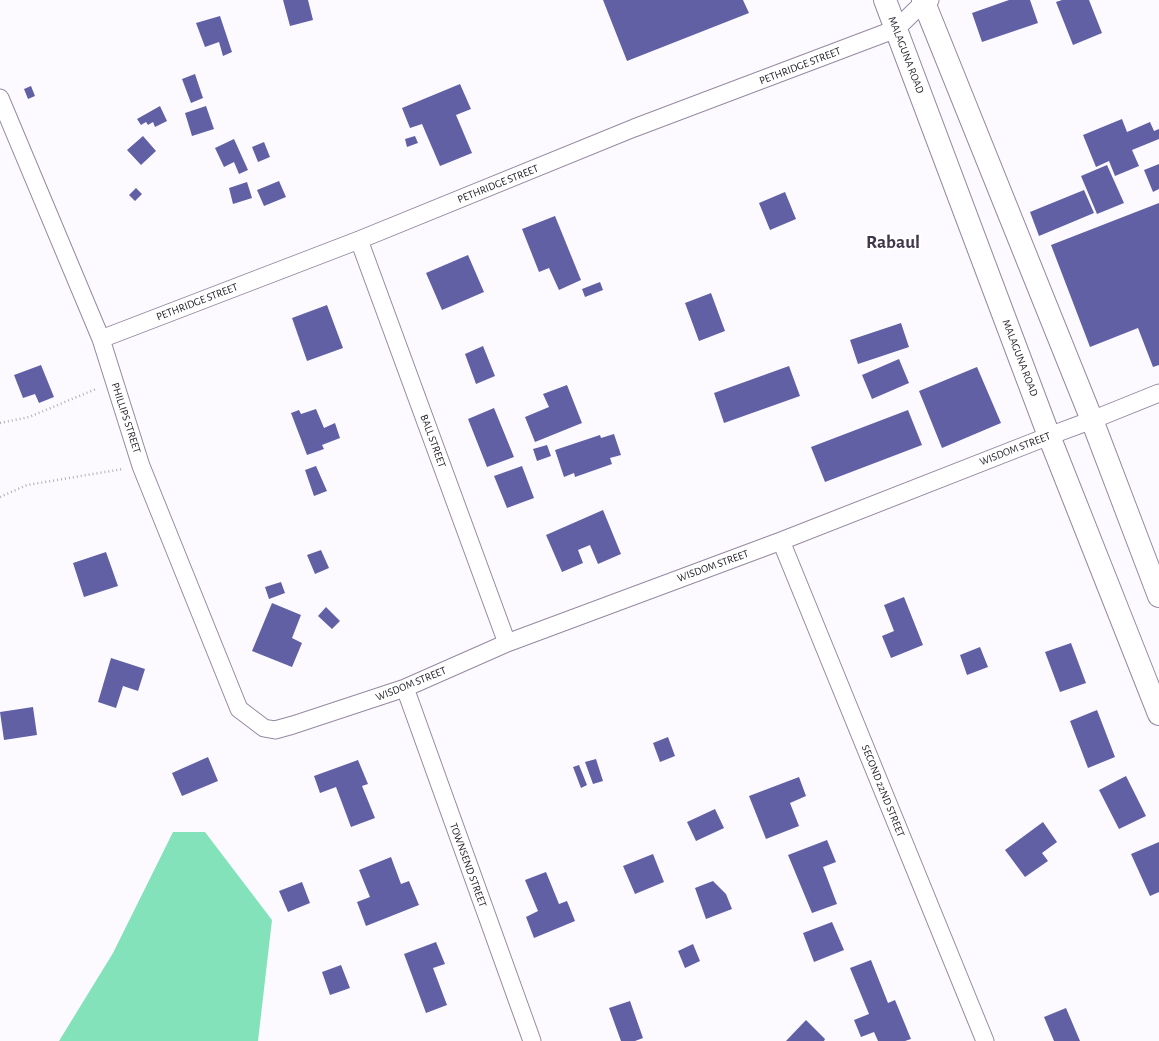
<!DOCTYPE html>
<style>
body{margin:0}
canvas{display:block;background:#fcfaff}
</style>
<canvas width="1159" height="1041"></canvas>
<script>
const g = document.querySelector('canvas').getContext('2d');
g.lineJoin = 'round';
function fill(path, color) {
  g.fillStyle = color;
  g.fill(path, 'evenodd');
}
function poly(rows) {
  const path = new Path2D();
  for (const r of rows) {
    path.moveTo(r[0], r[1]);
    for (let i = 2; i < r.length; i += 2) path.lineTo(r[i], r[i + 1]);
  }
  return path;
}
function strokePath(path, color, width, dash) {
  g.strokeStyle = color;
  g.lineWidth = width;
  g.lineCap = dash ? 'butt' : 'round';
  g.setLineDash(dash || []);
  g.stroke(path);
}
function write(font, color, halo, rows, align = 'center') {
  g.font = font + ' "Alegreya Sans",sans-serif';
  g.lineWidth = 4;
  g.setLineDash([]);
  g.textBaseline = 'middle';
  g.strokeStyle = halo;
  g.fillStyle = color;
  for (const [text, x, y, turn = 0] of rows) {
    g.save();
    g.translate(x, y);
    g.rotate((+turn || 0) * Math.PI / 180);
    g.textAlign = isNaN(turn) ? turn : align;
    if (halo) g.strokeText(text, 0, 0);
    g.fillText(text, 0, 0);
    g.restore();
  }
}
fill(poly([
 [173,832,205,832,272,920,258,1041,59,1041,113,953]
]), '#84e2ba');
fill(poly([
 [283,0,308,0,313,20,290,26],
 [603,0,743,0,749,13,627,61],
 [1009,0,1030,0,1038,23,982,42,972,13],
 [1062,0,1089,0,1102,33,1073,45,1056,2],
 [220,16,232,52,223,56,219,42,205,47,196,23],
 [195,74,203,98,191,103,182,79],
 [460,84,471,109,456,115,472,153,440,166,422,124,410,128,402,108],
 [31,86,35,96,28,99,24,89],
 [160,106,167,121,155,127,153,122,148,125,146,122,141,125,137,119],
 [206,106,214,129,192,136,185,113],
 [1122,119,1127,132,1150,122,1154,131,1159,129,1159,139,1132,150,1139,166,1115,176,1109,161,1096,167,1083,135],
 [143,136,156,151,141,165,127,150],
 [415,136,418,143,407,147,405,139],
 [234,139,248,170,239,174,234,162,224,167,215,148],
 [264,142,270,157,258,162,252,147],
 [1159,164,1159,189,1153,192,1144,170],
 [1107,165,1124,203,1097,214,1081,176],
 [279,181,286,197,264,206,257,190],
 [247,182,252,198,233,204,229,188],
 [136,188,142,194,135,201,129,195],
 [1084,190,1094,213,1039,236,1030,212],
 [785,192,796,219,770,230,759,203],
 [1159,203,1159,365,1153,367,1138,328,1090,347,1051,245],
 [555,216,581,280,559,290,549,268,539,272,522,229],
 [468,255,484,292,442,310,426,273],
 [600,282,603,290,585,297,582,289],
 [711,293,725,331,699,341,685,303],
 [327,305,343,348,307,361,292,318],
 [901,323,909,347,858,364,850,340],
 [483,346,495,376,476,384,465,354],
 [899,359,909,383,872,399,862,375],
 [41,365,54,397,39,403,35,394,23,398,14,375],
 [789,366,800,396,724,423,714,393],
 [977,367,1001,423,942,448,919,391],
 [567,385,582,423,535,442,525,417,549,407,543,394],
 [494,408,514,457,487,467,468,419],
 [316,409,324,428,335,423,340,438,322,445,324,449,307,455,291,413,299,410,301,414],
 [908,410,922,445,825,482,811,447],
 [614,434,621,455,610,458,612,464,575,477,574,473,564,477,555,450,600,435,601,438],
 [547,445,551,456,537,461,533,449],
 [316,466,327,491,314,496,305,470],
 [522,466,534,498,507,508,494,476],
 [603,510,621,554,598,564,590,545,578,550,583,563,562,572,546,535],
 [321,550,329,568,315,574,307,555],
 [106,552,118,586,84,597,73,563],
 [281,582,285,593,269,599,265,587],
 [904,597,923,645,891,658,882,636,894,631,884,605],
 [272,603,301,615,292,638,302,643,292,667,252,651],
 [326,607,340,621,332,629,318,616],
 [1071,643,1086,683,1060,692,1045,652],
 [980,647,988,667,967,675,960,655],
 [111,658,145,669,138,691,123,686,116,708,98,702],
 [33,707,37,735,4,740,0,712],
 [1097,710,1115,757,1088,768,1070,721],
 [668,737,675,756,660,762,653,743],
 [208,757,218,781,182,796,172,773],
 [596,759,603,781,593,784,585,762],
 [358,760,368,784,362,786,375,818,351,827,336,787,320,793,314,776],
 [579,765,587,785,581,788,573,767],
 [1126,776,1146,816,1119,829,1099,790],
 [799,777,806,796,790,803,799,826,766,839,749,796],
 [715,809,724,828,696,841,687,822],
 [1043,822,1057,842,1042,853,1048,861,1025,877,1005,850],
 [827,840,836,862,823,867,837,904,812,913,788,855],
 [1159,842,1159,892,1150,896,1131,854],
 [653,854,664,882,635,894,623,866],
 [391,857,401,884,409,881,419,905,366,926,357,902,370,897,359,870],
 [546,872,559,904,567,901,575,921,534,938,526,917,538,911,525,880],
 [713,881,726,894,732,909,706,919,695,888],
 [302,882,310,903,288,912,279,891],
 [832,922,844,950,814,962,803,933],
 [436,942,445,964,433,968,447,1005,426,1013,404,954],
 [693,944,700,961,685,968,678,951],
 [871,960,888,1003,895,1000,911,1039,905,1041,878,1041,874,1032,861,1037,854,1020,869,1014,850,968],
 [341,965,350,988,330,995,322,972],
 [630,1001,643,1038,635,1041,621,1041,609,1008],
 [1066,1008,1080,1041,1054,1041,1044,1017],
 [806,1020,825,1039,824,1041,786,1041]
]), '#6160a5');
const street = poly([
 [0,98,101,339,141,466,239,709,264,728,275,730,293,725,405,688,507,643,781,541,1049,436,1092,420,1159,393],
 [359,240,507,643],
 [101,339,359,240,634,128,896,29,924,2,930,0],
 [781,541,985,1041],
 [405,688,532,1041]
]);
const secondary = poly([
 [885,0,1049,436,1159,714],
 [923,0,1092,420,1159,596]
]);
strokePath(street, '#9689a1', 19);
strokePath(secondary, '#9689a1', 24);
strokePath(poly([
 [0,423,29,417,96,389],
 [0,497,27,485,123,469]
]), '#b2afb5', 2.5, [1, 3]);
strokePath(street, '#fff', 17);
strokePath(secondary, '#fff', 22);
write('11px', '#29242d', '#fff', [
 ["MALAGUNA ROAD",906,55,69],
 ["PETHRIDGE STREET",800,66,-21],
 ["PETHRIDGE STREET",498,184,-22],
 ["PETHRIDGE STREET",197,302,-21],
 ["MALAGUNA ROAD",1020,358,69],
 ["PHILLIPS STREET",126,418,72],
 ["BALL STREET",433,441,70],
 ["WISDOM STREET",1015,449,-21],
 ["WISDOM STREET",713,566,-20],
 ["WISDOM STREET",411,684,-22],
 ["SECOND 22ND STREET",883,791,68],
 ["TOWNSEND STREET",468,865,70]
]);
write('bold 19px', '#41364b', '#fff', [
 ["Rabaul",893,242]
]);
</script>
